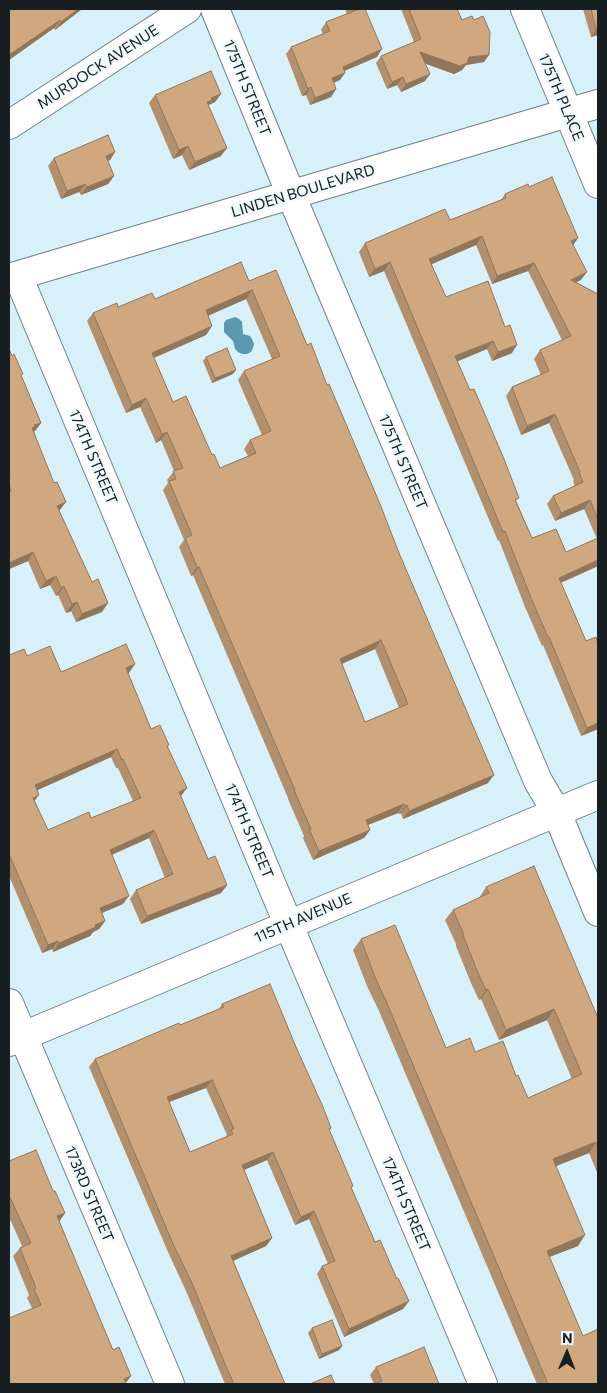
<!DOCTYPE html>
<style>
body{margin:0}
#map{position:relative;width:607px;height:1393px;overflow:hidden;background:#d8f0fa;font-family:Commissioner,sans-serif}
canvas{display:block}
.frame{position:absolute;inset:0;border:10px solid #171f23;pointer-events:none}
.north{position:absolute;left:542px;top:1328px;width:50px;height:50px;-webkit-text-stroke:4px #f1fafe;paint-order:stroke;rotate:1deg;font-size:14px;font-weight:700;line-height:20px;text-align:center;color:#171f23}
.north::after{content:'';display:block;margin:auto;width:18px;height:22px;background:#171f23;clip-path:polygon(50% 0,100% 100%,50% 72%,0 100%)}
</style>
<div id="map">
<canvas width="607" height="1393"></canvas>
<div class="frame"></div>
<div class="north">N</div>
</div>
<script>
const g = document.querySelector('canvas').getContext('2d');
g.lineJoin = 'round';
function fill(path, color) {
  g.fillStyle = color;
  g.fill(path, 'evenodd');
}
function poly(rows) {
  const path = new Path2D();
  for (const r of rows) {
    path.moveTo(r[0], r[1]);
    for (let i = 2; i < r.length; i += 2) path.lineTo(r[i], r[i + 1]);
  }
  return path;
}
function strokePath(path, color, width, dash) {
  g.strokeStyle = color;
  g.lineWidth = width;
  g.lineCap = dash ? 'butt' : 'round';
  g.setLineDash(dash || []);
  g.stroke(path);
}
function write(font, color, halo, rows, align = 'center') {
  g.font = font + ' Commissioner,sans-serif';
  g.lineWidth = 5;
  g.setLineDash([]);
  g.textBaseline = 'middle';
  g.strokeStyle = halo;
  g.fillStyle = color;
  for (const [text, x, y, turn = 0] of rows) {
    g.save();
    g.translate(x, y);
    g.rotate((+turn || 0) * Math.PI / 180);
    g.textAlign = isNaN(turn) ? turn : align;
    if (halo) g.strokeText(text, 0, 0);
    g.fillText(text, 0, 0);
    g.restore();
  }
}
fill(poly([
 [235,317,239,319,242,322,243,334,250,336,252,339,254,344,253,348,251,352,247,354,242,354,238,352,235,349,233,341,224,332,224,323,226,320]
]), '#5c98b0');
const minor = poly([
 [215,9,291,195,538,781,557,813,598,912],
 [525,9,598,184],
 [9,125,187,9],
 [18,276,276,895,483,1384],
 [9,1003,170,1384],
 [9,1042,598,795]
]);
const major = poly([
 [9,278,598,104]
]);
strokePath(minor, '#6c818a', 30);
strokePath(major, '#6c818a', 30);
strokePath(minor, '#fff', 28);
strokePath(major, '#fff', 28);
fill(poly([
 [9,9,82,9,55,30,54,28,9,60],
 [345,9,369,9,366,10,377,57,344,71,340,80,334,83,336,89,331,97,310,105,306,95,302,96,286,54,291,47,323,34,321,30,326,22,347,14],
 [401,9,457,9,462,20,484,62,466,65,462,70,454,74,425,63,430,74,425,81,401,92,397,85,387,89,376,63,381,56,414,42],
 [583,9,598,9,598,35,591,37],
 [221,94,215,102,208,105,221,156,189,170,182,155,173,159,149,103,155,95],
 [115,152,110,160,108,161,114,176,108,184,81,195,79,192,61,199,48,166,54,158],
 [529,187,578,238,573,244,581,280,576,282,598,294,598,566,561,583,598,729,581,736,543,645,542,646,525,607,499,540,498,541,384,271,369,277,359,252,365,243,450,220,501,200,505,194],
 [476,245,492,284,528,271,562,340,540,350,534,359,541,375,512,387,506,396,521,435,549,423,574,480,573,481,575,486,553,496,547,504,555,521,584,509,597,539,566,552,532,538,457,361,487,349,492,361,512,353,446,297,431,264],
 [249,281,488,783,403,819,401,813,399,814,398,813,368,825,370,830,364,838,313,860,303,838,304,836,288,799,288,798,193,575,191,576,179,547,184,540,163,490,168,483,167,480,174,471,161,440,156,443,140,407,126,413,87,321,93,313,118,307],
 [246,299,272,359,244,371,238,380,262,435,250,440,244,449,248,456,220,468,212,455,173,402,154,358,206,335,212,326,208,316],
 [375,649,399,708,365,722,342,664],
 [9,349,22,377,41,423,35,431,34,431,60,510,59,511,102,612,76,622,71,611,66,613,58,595,56,596,50,585,40,589,28,561,9,569],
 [206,357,233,374,212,383,203,361],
 [9,655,27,656,61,672,129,673,128,673,151,729,168,747,181,796,208,859,227,885,221,893,141,924,130,899,136,890,165,878,149,838,112,855,123,904,102,913,105,921,99,929,93,932,90,936,53,952,52,949,42,953,9,876],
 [111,757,116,768,118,768,133,801,91,818,48,830,34,801,37,790],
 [486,887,598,1018,598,1175,589,1153,556,1166,578,1246,549,1257,598,1384,537,1384,379,1011,367,986,353,950,361,939,446,1048,475,1052,516,1076,528,1098,572,1079,547,1020,499,1040,481,999,479,1000,471,983,456,946,456,944,445,920,453,910,479,898],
 [222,1004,296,1047,331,1128,329,1131,351,1188,375,1242,409,1301,403,1309,344,1337,317,1274,322,1266,328,1264,309,1219,295,1225,267,1160,244,1170,272,1238,266,1246,233,1261,285,1384,225,1384,186,1291,168,1252,89,1067,95,1059,219,1009],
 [206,1088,227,1135,226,1137,190,1152,169,1102],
 [9,1161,53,1191,65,1213,59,1221,126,1383,32,1308,27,1298,29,1295,13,1256,20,1248,22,1246,9,1217],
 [312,1328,342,1346,339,1350,319,1359,308,1333],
 [376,1367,439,1384,374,1384,370,1375]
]), '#b2906d');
fill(poly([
 [78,9,82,9,55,30,61,22],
 [60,20,54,28,9,60,9,55],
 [598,28,598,35,591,37,596,29],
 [382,49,377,57,337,74,343,67],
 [420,52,469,57,489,55,484,62,466,65,462,70,454,74,415,60],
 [345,73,340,80,327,85,332,78],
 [430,74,425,81,401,92,406,84],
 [403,77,397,85,387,89,392,82],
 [311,87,306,95,302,96,308,89],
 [336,89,331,97,310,105,315,98],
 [221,94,215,102,209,105,207,102,211,98],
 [188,146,182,155,173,159,179,150],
 [227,148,221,156,189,170,195,162],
 [115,152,110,160,100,164,106,156],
 [114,176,108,184,81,195,87,187],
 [85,184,79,192,61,199,67,191],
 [482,236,476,245,423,268,429,259],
 [578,238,572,247,571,241],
 [390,262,384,271,369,277,375,269],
 [534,263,528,271,492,284,497,276],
 [587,272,581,280,565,288,571,280],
 [252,290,246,299,200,319,206,310],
 [212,326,206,335,146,361,152,353],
 [493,341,487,349,449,365,455,356],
 [517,345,512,353,492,361,498,352],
 [236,370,233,374,212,383,215,378],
 [146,398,140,407,126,413,132,405],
 [555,414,549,423,521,435,527,426],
 [41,423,35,431,32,432,29,436,34,425],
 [167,432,161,440,156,443,162,434],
 [590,500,584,509,555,521,561,513],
 [66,502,60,510,51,514,57,506],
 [33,552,28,561,9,569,9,563],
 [598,560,598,566,553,586,559,578],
 [197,567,199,567,193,575,191,576],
 [56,576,50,585,40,589,46,581],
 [64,586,58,595,56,596,61,588],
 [77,602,71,611,66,613,72,604],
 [108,603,102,612,76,622,82,614],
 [381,640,375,649,334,667,340,659],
 [135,664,129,673,120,676,126,668],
 [598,723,598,729,581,736,587,728],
 [117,749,111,757,29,794,35,785],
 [494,775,488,783,403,819,409,811],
 [187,788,181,796,179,792],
 [39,795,33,803,33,798],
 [404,804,398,813,360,828,366,820],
 [407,805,401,813,399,814,405,806],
 [154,830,149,838,104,858,110,850],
 [370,830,364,838,313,860,319,851],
 [227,885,221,893,141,924,147,916],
 [129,896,123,904,94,916,100,908],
 [105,921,99,929,93,932,90,936,53,952,59,943,95,925],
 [58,941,52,949,42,953,48,945],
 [488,989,481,999,479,1000,486,990],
 [554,1009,547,1020,499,1040,506,1030],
 [212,1080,206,1088,161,1105,167,1097],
 [596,1142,589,1153,546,1170,553,1159],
 [273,1152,267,1160,237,1173,242,1165],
 [314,1211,309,1219,295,1225,301,1217],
 [65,1213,59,1222,57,1216],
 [585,1235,578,1246,539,1261,547,1251],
 [272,1238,266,1246,226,1264,231,1256],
 [409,1301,403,1309,344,1337,349,1329],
 [342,1346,339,1350,319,1359,322,1354],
 [131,1376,125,1384,124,1379]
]), '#917659');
const building = poly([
 [9,9,78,9,61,22,60,20,9,55,9,9],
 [359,9,365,9,382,49,343,67,345,73,332,78,336,89,315,98,311,87,308,89,291,47,330,31,326,22,359,9],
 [409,9,457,9,462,20,472,16,474,20,483,16,490,32,489,55,469,57,467,63,460,66,420,52,430,74,406,84,403,77,392,82,381,56,421,39,409,9],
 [591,9,598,9,598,28,596,29,591,9],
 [211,71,221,94,211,98,212,100,207,102,227,148,195,162,188,146,179,150,155,95,211,71],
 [108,135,115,152,106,156,114,176,87,187,85,184,67,191,54,158,108,135],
 [552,177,578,238,571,241,587,272,571,280,598,294,598,519,590,500,561,513,553,496,583,482,579,472,580,472,555,414,527,426,512,387,549,371,540,350,571,336,534,263,497,276,482,236,429,259,446,297,488,281,505,327,510,325,517,345,498,352,493,341,455,356,470,390,474,389,504,459,519,498,515,500,532,538,556,529,566,552,598,538,598,560,559,578,586,641,596,637,598,644,598,723,587,728,549,637,548,637,531,598,505,531,503,532,390,262,375,269,365,243,445,209,450,220,506,198,505,194,528,184,529,187,552,177],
 [241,262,249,281,276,270,307,345,311,343,327,385,329,384,380,504,399,553,494,775,409,811,407,805,405,806,404,804,366,820,370,830,319,851,309,829,311,829,294,790,295,790,199,567,197,567,185,538,192,535,169,481,176,479,173,471,183,468,167,432,162,434,146,398,132,405,93,313,117,303,118,307,152,293,155,299,241,262],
 [252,290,280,356,244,371,271,431,250,440,256,453,220,468,214,454,212,455,186,396,173,402,152,353,212,326,206,310,252,290],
 [381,640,408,704,365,722,340,659,381,640],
 [227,348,236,370,215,378,206,357,227,348],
 [9,349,12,356,14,354,23,374,21,375,41,423,34,425,35,427,32,428,54,483,57,482,66,502,57,506,92,582,98,579,108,603,82,614,77,602,72,604,64,586,61,588,56,576,46,581,33,552,9,563,9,492,11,491,9,484,9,474,10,474,9,471,9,349],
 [126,644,135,664,126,668,151,729,160,725,169,745,167,746,187,788,179,792,208,859,215,856,227,885,147,916,136,890,173,874,154,830,110,850,129,896,100,908,105,921,95,925,96,927,59,943,58,941,48,945,9,854,9,655,24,649,27,656,50,646,61,672,126,644],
 [117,749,122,760,123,759,141,798,91,818,89,812,48,830,33,798,39,795,35,785,117,749],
 [534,866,598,1018,598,1148,596,1142,553,1159,585,1235,547,1251,583,1336,598,1329,598,1384,548,1384,386,1001,374,975,361,939,395,925,446,1048,470,1038,475,1052,503,1041,516,1076,518,1075,528,1098,582,1074,554,1009,506,1030,488,989,486,990,478,973,463,935,464,935,453,910,489,893,486,887,534,866],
 [270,984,296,1047,323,1107,331,1128,329,1129,353,1186,351,1187,375,1242,380,1240,397,1279,398,1278,409,1301,349,1329,322,1266,335,1261,314,1211,301,1217,273,1152,242,1165,272,1238,231,1256,285,1384,234,1384,225,1364,192,1283,173,1244,95,1059,179,1023,180,1025,224,1007,222,1004,270,984],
 [212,1080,234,1129,231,1130,233,1134,190,1152,167,1097,212,1080],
 [36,1150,53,1191,55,1191,65,1213,57,1216,79,1269,113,1350,119,1347,131,1376,124,1379,126,1384,9,1384,9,1318,41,1305,34,1289,36,1288,20,1248,31,1243,9,1195,9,1161,36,1150],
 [332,1320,342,1346,322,1354,312,1328,332,1320],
 [424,1347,439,1384,374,1384,382,1381,376,1367,424,1347],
 [331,1375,335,1384,310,1384,331,1375]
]);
fill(building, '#cfa87f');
strokePath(building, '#917659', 1);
write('15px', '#171f23', '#f1fafe', [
 ["MURDOCK AVENUE",98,67,-33],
 ["175TH STREET",247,88,68],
 ["175TH PLACE",561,97,67],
 ["LINDEN BOULEVARD",303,191,-17],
 ["174TH STREET",93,457,67],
 ["175TH STREET",403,462,67],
 ["174TH STREET",249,831,67],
 ["115TH AVENUE",303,918,-23],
 ["173RD STREET",89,1194,67],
 ["174TH STREET",406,1204,67]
]);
</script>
